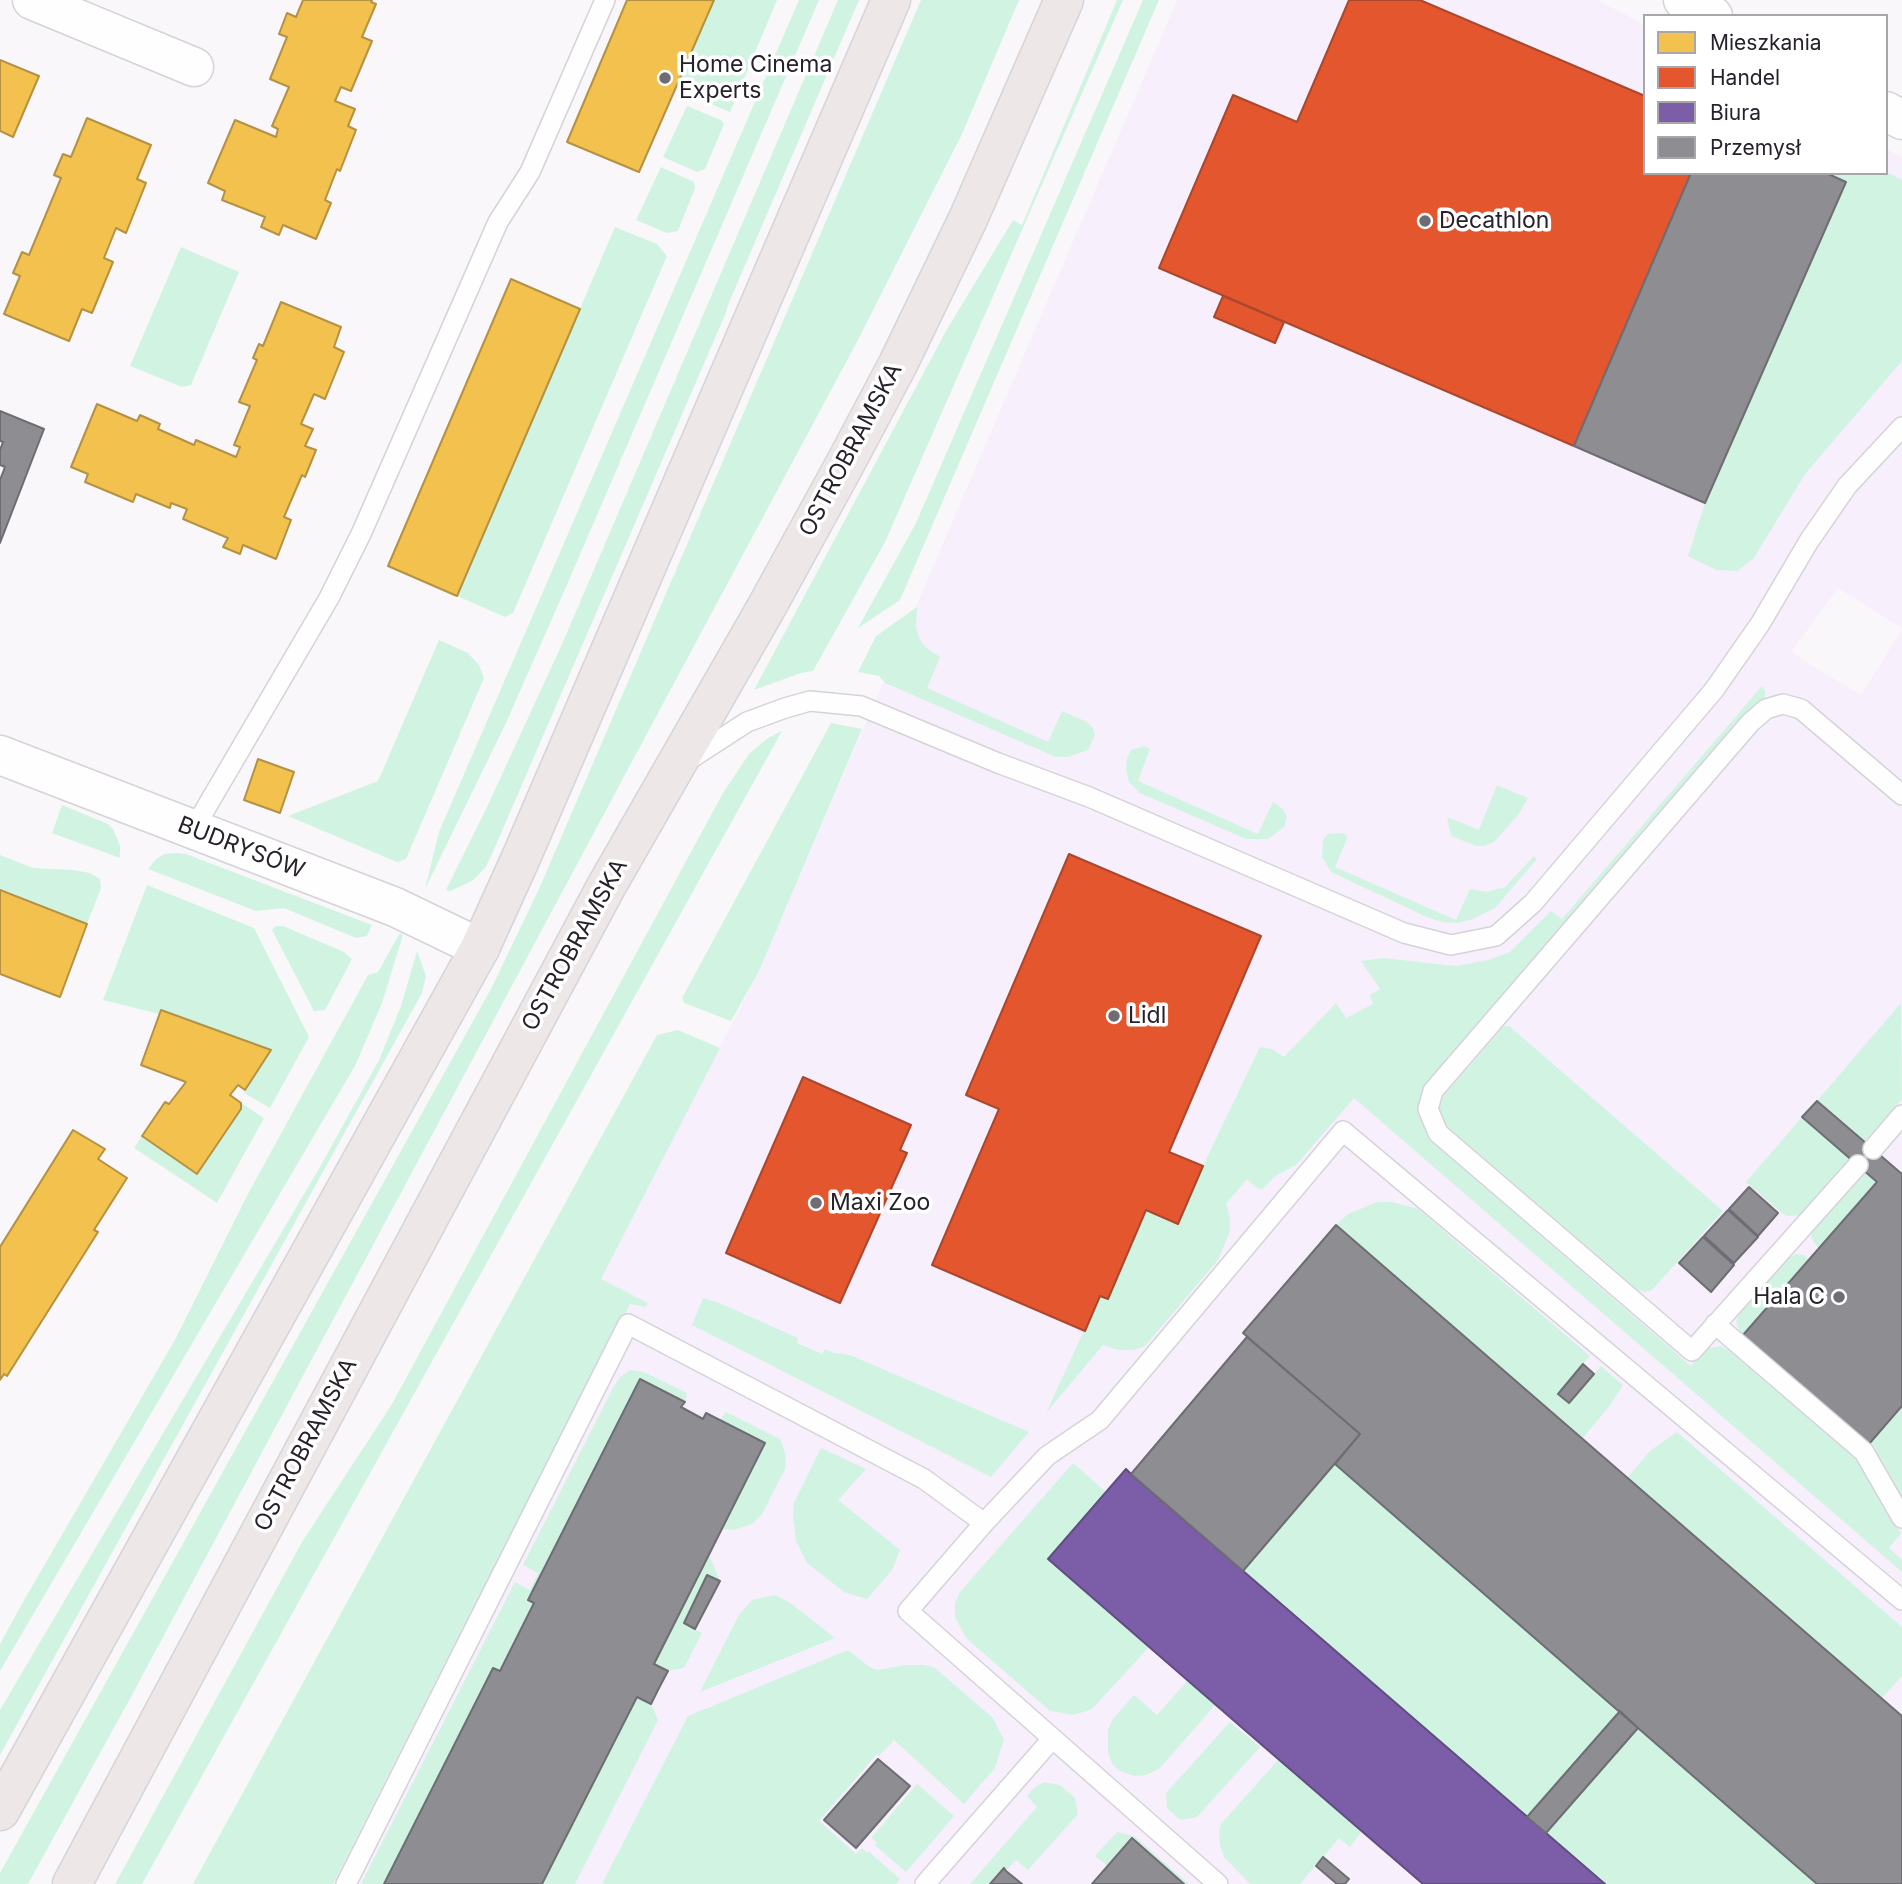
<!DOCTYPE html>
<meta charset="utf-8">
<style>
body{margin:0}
#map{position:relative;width:1902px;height:1884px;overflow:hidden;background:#f9f7fa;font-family:Inter,sans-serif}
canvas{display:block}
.legend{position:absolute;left:1643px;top:14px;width:245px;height:161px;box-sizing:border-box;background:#fff;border:2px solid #a9a6aa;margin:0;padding:9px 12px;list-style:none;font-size:21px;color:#27212b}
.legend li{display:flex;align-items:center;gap:14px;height:35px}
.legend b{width:35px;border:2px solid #a9a6aa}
</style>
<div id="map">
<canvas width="1902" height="1884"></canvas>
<ul class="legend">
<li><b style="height:19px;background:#f2c14e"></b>Mieszkania</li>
<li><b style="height:19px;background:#e4572e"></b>Handel</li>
<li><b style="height:19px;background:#7b5ea7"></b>Biura</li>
<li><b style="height:19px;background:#8d8d92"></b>Przemysł</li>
</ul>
</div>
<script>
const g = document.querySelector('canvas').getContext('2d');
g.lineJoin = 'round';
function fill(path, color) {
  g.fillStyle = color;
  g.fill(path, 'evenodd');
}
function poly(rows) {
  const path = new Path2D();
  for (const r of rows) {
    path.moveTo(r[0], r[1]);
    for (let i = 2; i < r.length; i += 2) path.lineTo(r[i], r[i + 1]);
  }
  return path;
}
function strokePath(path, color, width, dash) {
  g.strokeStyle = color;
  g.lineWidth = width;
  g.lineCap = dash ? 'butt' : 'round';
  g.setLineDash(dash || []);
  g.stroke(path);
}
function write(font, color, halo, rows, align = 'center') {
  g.font = font + ' Inter,sans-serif';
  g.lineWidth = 7;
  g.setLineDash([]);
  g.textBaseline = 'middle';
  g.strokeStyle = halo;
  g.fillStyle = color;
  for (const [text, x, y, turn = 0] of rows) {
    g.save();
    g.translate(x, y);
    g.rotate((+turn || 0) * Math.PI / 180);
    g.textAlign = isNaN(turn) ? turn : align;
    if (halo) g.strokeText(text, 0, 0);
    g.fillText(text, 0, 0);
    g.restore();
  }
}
fill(poly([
 [1177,0,1597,0,1645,25,1645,173,1886,173,1886,149,1902,157,1902,628,1838,588,1792,651,1801,659,1861,695,1902,629,1902,1884,289,1884,759,971]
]), '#f7effc');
fill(poly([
 [714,0,777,0,730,112,689,95,690,91,676,86],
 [799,0,819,0,563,594,505,725,425,889,439,832],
 [838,0,859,0,728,305,725,315,492,854,485,868,472,881,450,891,446,890,487,807,563,642],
 [921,0,1019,0,962,134,859,338,132,1695,28,1884,0,1884,0,1873,492,987,539,889],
 [1117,0,1123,0,885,542,813,671,801,673,754,690,946,331,1013,220,1022,225],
 [1143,0,1159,0,900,600,858,628,916,523],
 [687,106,721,120,724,124,705,169,697,172,663,157],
 [661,167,694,182,695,188,678,231,667,233,636,220],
 [1886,172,1902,180,1902,361,1805,474,1754,558,1737,571,1716,570,1688,556,1705,503,1846,182,1826,173],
 [615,227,657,244,667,256,513,613,505,617,457,596],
 [181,247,239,272,191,385,182,387,130,366],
 [917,607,916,627,919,638,925,647,940,657,927,688,1048,742,1062,711,1087,722,1093,728,1095,735,1088,750,1067,757,1056,757,885,683,879,676,858,672,876,636],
 [439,640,468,653,479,665,484,678,406,859,397,862,288,816,378,781],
 [1762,686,1765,691,1765,697,1754,705,1424,1088,1418,1113,1430,1140,1691,1366,1708,1348,1721,1346,1731,1352,1856,1459,1901,1533,1889,1548,1902,1560,1902,1572,1354,1098,1296,1165,1274,1177,1262,1190,1254,1186,1247,1179,1226,1204,1230,1217,1230,1231,1218,1260,1145,1346,1134,1350,1118,1350,1103,1345,1046,1413,1100,1296,1108,1299,1146,1210,1179,1223,1203,1166,1260,1047,1272,1049,1284,1057,1336,1003,1346,1018,1373,1004,1370,995,1380,989,1361,961,1383,958,1456,966,1488,960,1510,952,1551,911,1562,919],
 [831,723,862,729,759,971,731,1021,684,1003,682,998],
 [782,731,142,1884,115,1884,302,1542,392,1404,723,793,749,754,768,738],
 [1144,746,1150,749,1138,781,1258,834,1273,802,1283,809,1287,817,1284,827,1268,839,1246,839,1140,793,1129,782,1126,769,1127,758,1131,750],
 [1497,785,1528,798,1518,815,1494,842,1484,846,1476,846,1451,836,1447,817,1479,830],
 [62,805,108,824,113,829,120,846,120,858,52,833],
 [1342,833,1348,836,1335,867,1456,920,1470,889,1486,892,1505,887,1534,856,1537,859,1495,908,1473,919,1458,923,1443,922,1429,918,1331,872,1322,857,1323,840,1328,834],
 [177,853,186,854,372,925,367,936,356,938,284,908,256,911,148,869,156,859,164,854],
 [0,855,33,868,73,870,90,873,100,879,101,888,87,924,0,890],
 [147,885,254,928,309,1037,270,1108,244,1093,270,1050,161,1010,159,1014,103,1000],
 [275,926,283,926,344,952,352,959,325,1010,314,1011,272,930],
 [400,933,403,935,382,1003,356,1064,0,1671,0,1644,23,1602,176,1338,249,1192,368,975,378,972],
 [417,951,426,976,422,993,0,1755,0,1710,320,1167,379,1060,401,1006],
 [1901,1003,1902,1099,1864,1142,1817,1101],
 [1504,1026,1509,1026,1723,1211,1652,1290,1645,1292,1634,1289,1447,1127,1442,1118,1439,1112,1442,1098],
 [678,1030,720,1048,601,1279,648,1303,645,1307,630,1304,624,1317,620,1317,333,1884,193,1884,657,1035],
 [241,1103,264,1118,217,1203,134,1148,142,1136,197,1173,241,1109],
 [1802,1117,1851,1160,1801,1215,1788,1216,1783,1214,1746,1182],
 [1864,1171,1877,1182,1819,1249,1811,1238,1812,1230],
 [1377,1202,1392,1202,1418,1209,1590,1356,1558,1393,1569,1403,1601,1366,1623,1385,1611,1404,1582,1439,1336,1225,1348,1214],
 [1796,1254,1804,1255,1809,1260,1743,1335,1738,1328,1736,1321,1740,1313,1787,1259],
 [703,1298,722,1304,798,1338,797,1343,822,1354,825,1349,835,1353,850,1355,1029,1432,991,1477,692,1325],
 [630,1370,644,1372,687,1393,685,1402,500,1671,493,1668,384,1884,361,1884,515,1582,530,1590,538,1573,523,1565,613,1388,620,1377],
 [1902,1406,1902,1499,1869,1444],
 [726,1412,780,1439,786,1456,785,1469,762,1514,752,1524,734,1530,722,1529,712,1524,716,1425],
 [1677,1432,1902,1627,1902,1676,1882,1698,1627,1478,1650,1451],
 [821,1448,866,1469,838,1500,900,1550,892,1570,867,1599,844,1592,807,1563,796,1541,793,1516,794,1503],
 [1073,1463,1106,1492,1048,1559,1149,1647,1092,1709,1074,1715,1050,1711,966,1638,955,1617,955,1604,960,1592],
 [1335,1464,1620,1711,1527,1817,1243,1571],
 [701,1551,710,1557,720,1581,707,1575,684,1622,702,1633,684,1668,668,1671,654,1664],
 [775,1595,789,1602,835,1638,700,1692,739,1615,752,1600],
 [848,1650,868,1666,877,1670,906,1665,925,1665,935,1668,993,1718,1004,1740,995,1768,964,1804,894,1740,879,1756,877,1754,819,1821,856,1854,862,1848,867,1853,868,1851,900,1879,896,1884,602,1884,688,1716],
 [1188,1680,1216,1704,1160,1768,1146,1775,1134,1776,1120,1771,1113,1765,1108,1753,1108,1730,1112,1720,1134,1695,1157,1715],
 [630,1693,651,1704,658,1720,575,1884,529,1884],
 [1230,1722,1260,1747,1197,1817,1180,1820,1167,1808,1166,1793],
 [1638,1728,1817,1884,1605,1884,1546,1833],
 [1279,1759,1362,1831,1350,1847,1339,1838,1300,1884,1250,1884,1224,1857,1220,1845,1219,1831,1221,1824],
 [1044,1782,1060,1785,1075,1798,1078,1814,1028,1870,1016,1860,1006,1871,1004,1868,990,1884,970,1884,1037,1807,1027,1796,1035,1787],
 [917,1784,954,1816,906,1872,875,1845,877,1842,871,1838],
 [1117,1832,1134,1836,1189,1884,1184,1884,1132,1839,1108,1866,1095,1856]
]), '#d1f4e2');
const homes = poly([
 [303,0,372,0,371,2,376,4,362,37,372,41,351,91,341,87,335,101,355,109,348,126,356,130,340,171,337,169,325,200,331,203,316,239,283,225,279,235,261,227,265,217,222,200,225,191,208,183,235,120,276,137,278,129,272,126,289,87,270,79,287,37,279,34,287,13,296,17,303,0],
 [627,0,714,0,639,172,567,142,627,0],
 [0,60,39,76,13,137,0,131,0,60],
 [87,118,151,145,137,179,146,183,126,233,116,228,104,258,113,262,92,313,82,309,69,341,4,314,20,276,13,273,22,252,29,255,61,178,54,175,63,154,71,157,87,118],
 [511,279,580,309,457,596,388,566,511,279],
 [281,302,341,327,334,347,344,352,325,399,314,394,301,424,313,429,305,446,316,450,305,477,302,475,284,517,291,520,276,559,243,545,240,554,223,547,228,538,183,519,187,509,171,503,170,508,136,494,133,502,85,482,88,474,71,467,97,404,137,421,140,415,160,424,158,429,194,445,196,440,236,457,240,447,234,445,250,406,239,402,257,360,253,358,259,344,263,346,281,302],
 [258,759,294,772,280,813,244,800,258,759],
 [0,890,87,924,60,997,0,974,0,890],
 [161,1010,271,1050,245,1090,238,1085,230,1095,241,1103,241,1109,197,1174,142,1136,165,1102,169,1104,186,1082,141,1065,161,1010],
 [73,1130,105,1149,98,1159,127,1178,94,1230,98,1232,7,1376,4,1374,0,1380,0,1247,73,1130]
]);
fill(homes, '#f2c14e');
strokePath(homes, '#b59144', 2);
const shops = poly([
 [1349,0,1420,0,1645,96,1645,173,1691,173,1574,446,1159,268,1233,95,1297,122,1349,0],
 [1223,296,1284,322,1275,343,1214,317,1223,296],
 [1069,854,1261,936,1169,1152,1203,1166,1178,1224,1146,1210,1108,1299,1100,1296,1085,1331,932,1265,999,1109,966,1095,1069,854],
 [803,1077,911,1125,900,1150,907,1153,840,1303,726,1253,803,1077]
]);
fill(shops, '#e4572e');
strokePath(shops, '#ab472d', 2);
const offices = poly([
 [1126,1469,1131,1474,1605,1884,1423,1884,1262,1745,1048,1559,1126,1469]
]);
fill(offices, '#7b5ea7');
strokePath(offices, '#624c82', 2);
const industry = poly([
 [1691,173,1826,173,1846,182,1705,503,1574,446,1691,173],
 [0,411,44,429,0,543,0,480,5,467,0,465,0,450,3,442,0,441,0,411],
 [1817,1101,1902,1174,1902,1406,1869,1444,1743,1335,1877,1182,1802,1117,1817,1101],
 [1749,1187,1778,1213,1758,1236,1729,1209,1749,1187],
 [1728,1210,1758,1237,1734,1263,1704,1236,1728,1210],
 [1336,1225,1902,1716,1902,1884,1817,1884,1335,1464,1360,1434,1243,1333,1336,1225],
 [1703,1237,1734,1265,1711,1292,1679,1263,1703,1237],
 [1247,1337,1360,1434,1243,1571,1131,1474,1247,1337],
 [1583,1364,1594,1374,1569,1403,1558,1394,1583,1364],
 [640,1379,685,1402,681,1407,703,1419,706,1413,765,1443,654,1664,668,1671,659,1688,651,1704,637,1697,542,1884,384,1884,493,1668,500,1671,534,1603,528,1600,640,1379],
 [707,1575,720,1581,695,1629,684,1623,707,1575],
 [1620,1711,1638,1728,1546,1833,1527,1817,1620,1711],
 [878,1759,910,1786,856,1848,824,1820,878,1759],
 [1132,1838,1184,1884,1092,1884,1132,1838],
 [1323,1857,1349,1879,1345,1884,1337,1884,1316,1866,1323,1857],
 [1004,1868,1006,1871,1022,1884,990,1884,1004,1868]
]);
fill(industry, '#8d8d92');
strokePath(industry, '#6e6d73', 2);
const lane = poly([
 [687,761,747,722,785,708,810,701,861,706,998,763,1089,797,1404,933,1451,945,1496,936,1533,903,1714,690,1760,624,1809,541,1847,486,1902,427],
 [193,830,329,598,361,534,498,222,530,172,605,0],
 [1873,1149,1902,1115],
 [1858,1165,1692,1351,1438,1133,1428,1109,1433,1091,1750,723,1766,709,1783,704,1801,709,1902,795],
 [1715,1324,1864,1452,1902,1518],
 [346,1884,628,1324,924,1479,984,1523],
 [925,1884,1052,1739],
 [1218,1884,908,1611,984,1523,1047,1456,1100,1420,1343,1131,1902,1600]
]);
const street = poly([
 [32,0,194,67],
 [1683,0,1713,16],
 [1886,111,1902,120],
 [0,755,395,907,480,948]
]);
const primary = poly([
 [0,1811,480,948,520,860,891,0],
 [72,1884,607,885,766,608,845,464,898,364,968,219,1064,0]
]);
strokePath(lane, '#d6d2d9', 22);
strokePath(street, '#d6d2d9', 41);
strokePath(primary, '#d6d4d7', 41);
strokePath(lane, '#fefefe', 19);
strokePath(street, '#fefefe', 38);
strokePath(primary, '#ede7e8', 38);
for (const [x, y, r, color] of [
 [665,78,7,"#706c73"],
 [1425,221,7,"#706c73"],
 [1114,1016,7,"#706c73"],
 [816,1203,7,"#706c73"],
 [1839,1297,7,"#706c73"]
]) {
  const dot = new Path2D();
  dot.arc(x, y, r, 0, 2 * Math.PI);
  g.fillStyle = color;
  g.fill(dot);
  strokePath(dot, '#fff', 2.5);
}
write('23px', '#27212b', '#fff', [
 ["Home Cinema",679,65],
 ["Experts",679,91],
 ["Decathlon",1439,221],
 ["Lidl",1128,1016],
 ["Maxi Zoo",830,1203],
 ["Hala C",1825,1297,"right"]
], 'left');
write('23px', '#27212b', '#fff', [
 ["OSTROBRAMSKA",851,450,-62],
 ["BUDRYSÓW",241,848,21],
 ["OSTROBRAMSKA",575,945,-61],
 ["OSTROBRAMSKA",306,1445,-62]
]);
</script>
